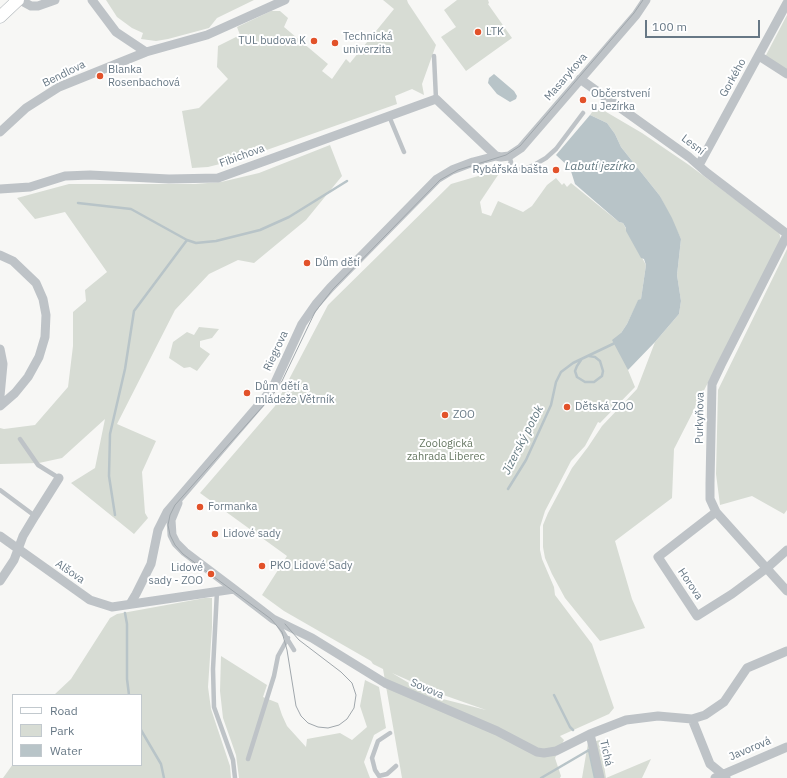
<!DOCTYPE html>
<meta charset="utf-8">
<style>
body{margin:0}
#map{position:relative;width:787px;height:778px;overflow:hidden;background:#f7f7f5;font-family:"IBM Plex Sans",sans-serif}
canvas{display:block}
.legend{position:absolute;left:12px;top:694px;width:130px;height:72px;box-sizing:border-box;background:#fff;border:1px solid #c2c9ce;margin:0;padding:5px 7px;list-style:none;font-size:12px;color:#677885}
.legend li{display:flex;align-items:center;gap:8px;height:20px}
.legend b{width:20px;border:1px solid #c2c9ce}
.scale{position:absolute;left:645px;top:20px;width:115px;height:18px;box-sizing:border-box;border:2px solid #677885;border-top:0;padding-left:5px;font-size:12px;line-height:14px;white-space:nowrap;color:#677885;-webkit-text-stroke:3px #fff;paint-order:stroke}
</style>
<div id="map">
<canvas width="787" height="778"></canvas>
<ul class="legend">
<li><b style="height:5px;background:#fff"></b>Road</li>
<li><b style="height:11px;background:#d7dcd4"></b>Park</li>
<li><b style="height:11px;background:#b8c4c8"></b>Water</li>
</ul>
<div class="scale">100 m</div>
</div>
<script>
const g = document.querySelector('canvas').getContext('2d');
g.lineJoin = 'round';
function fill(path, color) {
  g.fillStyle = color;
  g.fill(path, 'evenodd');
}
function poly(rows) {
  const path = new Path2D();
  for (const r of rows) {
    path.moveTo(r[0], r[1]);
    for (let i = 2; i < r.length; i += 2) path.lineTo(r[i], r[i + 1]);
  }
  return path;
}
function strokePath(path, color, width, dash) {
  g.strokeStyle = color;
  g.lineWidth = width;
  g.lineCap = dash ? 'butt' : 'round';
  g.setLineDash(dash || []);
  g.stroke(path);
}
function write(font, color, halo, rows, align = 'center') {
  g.font = font + ' "IBM Plex Sans",sans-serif';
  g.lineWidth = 4;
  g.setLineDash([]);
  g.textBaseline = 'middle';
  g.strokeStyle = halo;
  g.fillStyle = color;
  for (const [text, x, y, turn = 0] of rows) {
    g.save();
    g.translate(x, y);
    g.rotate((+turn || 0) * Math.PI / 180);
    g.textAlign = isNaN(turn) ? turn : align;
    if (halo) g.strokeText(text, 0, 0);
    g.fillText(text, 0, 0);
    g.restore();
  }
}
fill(poly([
 [106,0,254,0,217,18,209,28,168,39,156,41,141,39,143,33,132,28,117,17],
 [383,0,407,0,408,3,436,45,422,84,424,95,412,89,395,96,397,104,244,158,208,167,192,168,182,111,199,108,228,79,217,67,218,46,240,35,237,27,271,11,280,11,288,18,284,27,328,64,322,71,332,79,346,59,350,63,394,9],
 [457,0,488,0,489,3,488,4,512,38,466,71,441,37,456,27,444,10],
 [787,15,787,71,764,59],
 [596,106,642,133,689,165,779,232,781,240,674,449,672,498,615,541,632,599,645,628,600,641,565,598,552,574,545,558,543,547,543,525,548,513,572,468,588,447,602,426,637,389,655,342,679,314,681,301,677,275,681,239,660,196,621,147,615,134,607,123,590,115],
 [330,145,342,176,306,220,254,263,238,260,209,274,175,310,117,424,156,441,142,472,145,513,148,518,134,534,71,483,95,468,105,419,62,458,39,463,0,464,0,428,4,429,35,425,68,387,73,346,73,312,86,301,85,290,107,272,65,212,35,219,17,198,69,184,195,184,221,182,259,173],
 [502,169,480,202,482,213,491,216,498,201,523,212,532,206,547,185,556,178,562,185,564,183,567,187,571,183,619,222,623,223,646,265,641,299,638,301,627,324,621,333,628,370,635,387,600,423,598,422,585,446,571,461,545,511,540,527,540,550,542,559,554,587,555,595,592,644,614,708,609,714,560,736,564,740,555,758,561,776,560,778,402,778,383,669,373,664,371,661,284,611,262,595,287,556,200,493,275,406,328,305,451,184],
 [392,673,435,692,486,710,431,696],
 [787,249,787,510,784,514,752,496,720,505,716,474,718,390],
 [199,327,219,329,212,338,200,341,200,347,210,354,197,371,190,367,184,368,169,358,173,342,187,332,194,335],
 [205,598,212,598,212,627,208,687,211,709,230,766,231,778,3,778,13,764,13,765,141,765,141,695,54,695,71,679,110,618,117,614],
 [221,656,267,685,263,697,278,703,282,715,287,726,306,747,307,739,340,733,352,740,367,727,360,706,365,680,379,687,386,728,374,735,364,762,370,778,239,778,236,755,223,718,220,691],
 [600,740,606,778,651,759,642,778,582,778,588,743]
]), '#d7dcd4');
fill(poly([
 [494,74,514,91,517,96,516,99,510,102,497,94,488,83,489,78],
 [590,115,607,123,615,134,621,147,660,196,672,218,681,239,677,275,681,301,679,314,655,342,628,370,612,340,621,333,627,324,638,300,641,299,646,265,644,259,641,258,626,231,626,228,623,223,619,222,575,184,570,168,556,155]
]), '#b8c4c8');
strokePath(poly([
 [78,203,131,209,187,240],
 [581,360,577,366,575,371,577,377,585,382,594,382,602,376,603,371,600,361,595,357,589,356],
 [508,489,526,460,551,405,556,382,561,372,573,363,617,342],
 [115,515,109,476,110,434,125,369,134,311,187,240,196,243,216,241,260,230,289,217,347,181],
 [125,613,127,624,127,679,129,695],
 [554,695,570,727,573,730],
 [141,730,161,764,164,778],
 [541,778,589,750,595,778]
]), '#b8c4c8', 2.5);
const secondary = poly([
 [0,17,18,0]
]);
strokePath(secondary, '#b1b7bb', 13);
strokePath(poly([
 [434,56,436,99],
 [389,116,404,152],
 [509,156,511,162,507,170,524,169,534,165,546,158,556,149,583,113],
 [20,439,38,465,59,478],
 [0,490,35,516],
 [217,591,213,669,214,707,233,760,235,778],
 [278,624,294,650],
 [390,733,378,741,372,758,375,770,379,776,387,774,396,766],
 [248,759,274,676,278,656,288,638]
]), '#bec3c7', 4.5);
strokePath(poly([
 [20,0,31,6,38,6,55,0],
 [92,0,116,32,146,52],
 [759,56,787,74],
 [580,79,689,157,706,172,787,234],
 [0,132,26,108,59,87,146,52,207,35,285,0],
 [699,165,787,3],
 [0,189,30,187,65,176,90,175,169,179,218,178,436,99,496,156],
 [787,235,721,365,712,384,710,483,710,499,716,512,787,591],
 [0,255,13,261,36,283,43,299,46,315,45,337,39,357,28,377,15,393,0,406],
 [0,349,3,364,0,396],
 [178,503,171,520,172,535,176,543,185,552,234,589],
 [716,512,658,557,697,616,732,594,767,568,787,550],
 [0,536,90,600,112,607,234,589,273,619,312,638,385,683,497,731,537,752,544,753,556,751,590,734,626,720,658,716,692,719,705,715,724,702,747,668,787,651],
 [0,581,14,560,23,536,35,516,59,478],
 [130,604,136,594,151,564,158,530,167,512,264,399,274,385,302,324,316,304,330,288,437,179,452,170,473,162,496,156,501,157,509,156,521,148,636,15,646,0],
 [692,719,710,764,726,777],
 [590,734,600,778],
 [715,778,787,747]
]), '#bec3c7', 9);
strokePath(secondary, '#fff', 12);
strokePath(poly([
 [285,624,299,640,341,672,352,683,356,695,354,708,347,719,339,725,328,728,318,727,308,723,301,716,296,706,287,650,282,632,271,619,183,554,175,545,170,535,168,525,170,515,175,505,272,396,282,381,315,312,333,289,440,180,458,170,506,155,520,146,634,13,643,0]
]), '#a0a7ac', 1);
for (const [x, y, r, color] of [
 [478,32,4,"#e2522a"],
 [314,41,4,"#e2522a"],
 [335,43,4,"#e2522a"],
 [100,76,4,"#e2522a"],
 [583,100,4,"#e2522a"],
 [556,170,4,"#e2522a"],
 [307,263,4,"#e2522a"],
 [247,393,4,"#e2522a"],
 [567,407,4,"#e2522a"],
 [445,415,4,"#e2522a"],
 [200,507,4,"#e2522a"],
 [215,534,4,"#e2522a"],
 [262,566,4,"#e2522a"],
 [211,574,4,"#e2522a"]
]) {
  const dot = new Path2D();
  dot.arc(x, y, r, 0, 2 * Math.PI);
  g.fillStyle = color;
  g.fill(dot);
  strokePath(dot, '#fff', 1.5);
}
write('11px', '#677885', '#fff', [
 ["LTK",486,32],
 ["Technická",343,37],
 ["univerzita",343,50],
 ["TUL budova K",306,41,"right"],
 ["Blanka",108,70],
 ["Rosenbachová",108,83],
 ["Občerstvení",591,94],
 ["u Jezírka",591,107],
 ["Rybářská bašta",548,170,"right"],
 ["Dům dětí",315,263],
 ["Dům dětí a",255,387],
 ["mládeže Větrník",255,400],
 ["Dětská ZOO",575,407],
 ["ZOO",453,415],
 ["Formanka",208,507],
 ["Lidové sady",223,534],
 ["PKO Lidové Sady",270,566],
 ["Lidové",203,568,"right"],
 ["sady - ZOO",203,581,"right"]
], 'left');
write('11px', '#677885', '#fff', [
 ["Bendlova",64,74,-26],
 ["Masarykova",566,77,-49],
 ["Gorkého",733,78,-61],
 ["Lesní",693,145,37],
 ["Fibichova",242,156,-20],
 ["Riegrova",276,351,-65],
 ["Purkyňova",700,418,-89],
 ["Alšova",70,572,35],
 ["Horova",690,584,56],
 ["Sovova",427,689,23],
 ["Javorová",750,749,-23],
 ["Tichá",606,753,77]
]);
write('11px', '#667762', '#fff', [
 ["Zoologická",446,444],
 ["zahrada Liberec",446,457]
]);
write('italic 12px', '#637981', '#fff', [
 ["Labutí jezírko",600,167],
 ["Jizerský potok",523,440,-63]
]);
</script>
